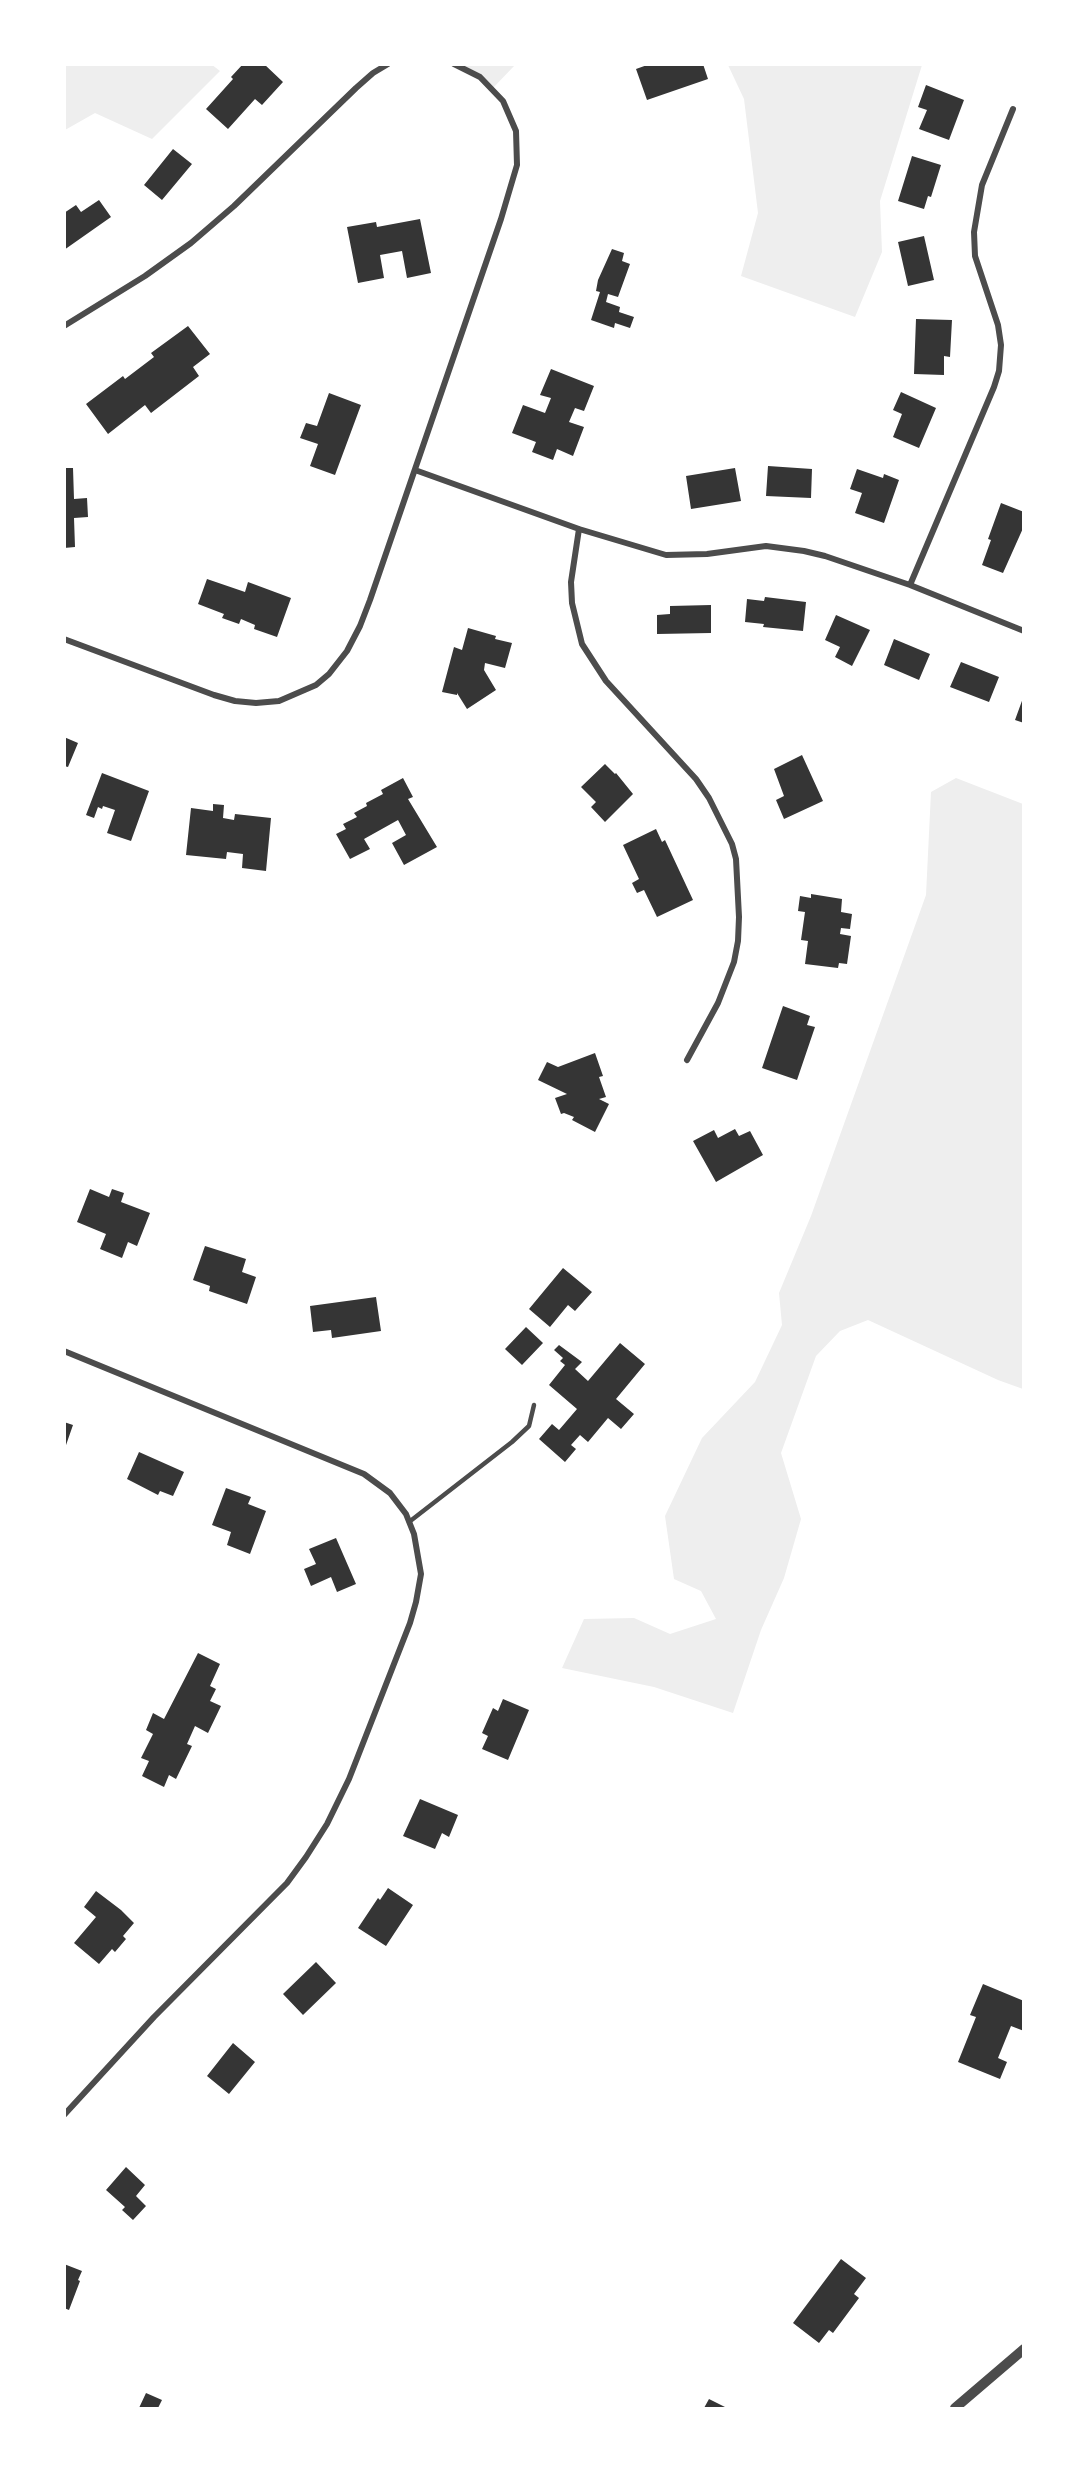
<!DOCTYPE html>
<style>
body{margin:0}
#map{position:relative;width:1088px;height:2473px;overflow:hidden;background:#fff;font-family:Figtree,sans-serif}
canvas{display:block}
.frame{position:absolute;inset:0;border:66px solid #fff;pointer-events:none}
</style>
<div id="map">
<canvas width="1088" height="2473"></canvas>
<div class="frame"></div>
</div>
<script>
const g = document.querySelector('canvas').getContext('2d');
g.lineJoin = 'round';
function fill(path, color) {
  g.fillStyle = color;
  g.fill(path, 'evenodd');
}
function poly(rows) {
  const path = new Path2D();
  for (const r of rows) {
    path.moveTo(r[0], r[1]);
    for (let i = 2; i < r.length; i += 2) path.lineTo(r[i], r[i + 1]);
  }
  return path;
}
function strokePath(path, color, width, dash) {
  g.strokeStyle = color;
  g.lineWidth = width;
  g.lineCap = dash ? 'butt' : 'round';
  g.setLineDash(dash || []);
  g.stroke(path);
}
fill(poly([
 [211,64,220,71,152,139,95,113,65,130,65,65],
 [454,65,515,65,493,88],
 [728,65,922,65,880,201,882,252,855,317,741,276,758,213,744,99],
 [956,778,1023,804,1023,1389,998,1380,868,1320,840,1331,816,1356,781,1453,801,1519,784,1578,761,1630,733,1713,654,1687,562,1668,584,1619,634,1618,670,1634,716,1619,701,1591,674,1579,665,1516,702,1438,755,1382,782,1325,779,1293,811,1216,926,895,931,792]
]), '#eee');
fill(poly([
 [243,64,264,64,283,82,262,105,255,99,228,129,206,109,233,79,231,77],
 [650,64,703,64,708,79,647,100,636,69],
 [926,85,964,100,949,140,919,129,927,110,918,107],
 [173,149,192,164,162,200,144,185],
 [912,156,941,165,931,197,928,196,924,209,898,201],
 [99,200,111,217,64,250,64,213,76,205,81,212],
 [420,219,431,273,407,278,402,251,380,255,384,278,358,283,347,227,376,222,377,227],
 [924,236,934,280,908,286,898,242],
 [612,249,624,253,622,261,630,264,618,297,608,294,606,302,620,307,619,312,634,317,630,328,615,323,614,328,591,320,600,292,596,291,598,280],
 [916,319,952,320,950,357,944,356,944,375,914,374],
 [188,326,210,354,193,367,199,376,151,413,145,405,108,434,86,404,123,376,125,379,154,357,151,353],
 [551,369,594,386,584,411,575,408,569,422,584,427,573,456,557,449,553,460,532,452,536,442,512,433,523,405,545,413,551,398,540,395],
 [901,392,936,408,919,448,893,437,902,414,893,410],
 [329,393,361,405,335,475,310,466,318,444,300,438,306,423,317,426],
 [768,466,812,469,811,498,766,496],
 [64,468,73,468,74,499,87,498,88,517,74,518,75,547,64,548],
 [735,468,741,501,691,509,686,476],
 [857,469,883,478,884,474,899,480,884,523,855,513,862,493,850,489],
 [1001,503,1024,512,1024,526,1003,573,982,565,991,540,988,539],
 [207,579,245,592,248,582,291,598,277,637,254,629,255,625,241,619,239,624,222,618,224,614,198,604],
 [765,597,806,602,803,631,763,627,764,624,745,622,747,599,764,601],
 [711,605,711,633,657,634,657,615,670,614,670,606],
 [836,615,870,630,852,666,835,657,840,647,825,640],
 [468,628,496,636,495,639,512,643,505,668,485,663,484,670,496,690,467,709,457,693,457,695,442,692,454,647,462,650],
 [894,639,930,654,919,680,884,665],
 [961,662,999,677,989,702,950,687],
 [1023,698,1024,698,1024,723,1015,720],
 [64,737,78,743,68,767,64,766],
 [802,755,823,801,784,819,776,800,784,796,774,769],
 [605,764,615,774,616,773,633,794,605,822,591,807,596,802,581,787],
 [102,773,149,791,131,841,107,833,115,810,103,806,102,809,98,807,94,818,86,815],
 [403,778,413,797,408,799,437,847,404,865,392,843,406,835,398,820,364,839,370,849,350,859,336,834,346,829,343,824,357,817,354,813,367,806,366,803,383,794,381,790],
 [213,804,224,805,223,818,234,820,235,814,271,818,266,871,242,868,243,854,227,852,226,859,186,855,191,808,213,811],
 [656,829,662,842,665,840,693,900,657,917,644,890,637,893,632,883,639,879,623,845],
 [811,894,842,899,841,912,852,914,850,929,841,928,840,934,851,936,847,964,839,963,838,968,805,964,808,941,801,940,805,912,798,911,800,896,811,898],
 [783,1006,810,1016,807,1025,815,1027,797,1080,762,1068],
 [595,1053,603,1076,599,1077,606,1097,599,1099,609,1104,595,1132,572,1120,574,1117,564,1113,561,1114,555,1098,567,1094,538,1080,547,1062,558,1067],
 [735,1129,739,1136,750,1131,763,1155,716,1182,693,1141,714,1130,718,1138],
 [90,1189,109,1197,112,1189,124,1193,121,1202,150,1213,137,1246,128,1242,122,1258,100,1249,106,1234,77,1222],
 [205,1246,246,1259,242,1272,256,1277,247,1304,209,1291,210,1286,193,1280],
 [563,1268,592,1292,575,1311,568,1305,550,1327,529,1309],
 [376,1297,381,1331,332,1338,331,1330,313,1332,310,1306],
 [526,1327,543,1343,522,1365,505,1349],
 [620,1343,645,1364,616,1399,634,1414,621,1429,608,1418,588,1442,580,1435,571,1445,576,1449,565,1462,539,1439,552,1424,559,1430,577,1409,549,1385,565,1365,560,1361,563,1358,554,1350,559,1345,582,1362,575,1369,588,1381],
 [64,1422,73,1425,65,1448,64,1448],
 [139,1452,184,1472,173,1496,160,1491,158,1495,127,1479],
 [226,1488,251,1497,248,1504,266,1511,250,1554,227,1545,231,1532,212,1525],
 [336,1538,356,1584,337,1592,331,1577,311,1586,304,1569,316,1564,309,1549],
 [198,1653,220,1664,210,1686,216,1689,210,1701,221,1706,208,1733,195,1726,187,1744,192,1746,176,1779,169,1775,164,1787,142,1776,149,1761,141,1758,153,1734,146,1730,153,1713,164,1719],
 [503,1699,529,1710,508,1760,482,1749,488,1736,482,1733,493,1708,498,1711],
 [420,1799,458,1815,449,1837,442,1833,435,1849,403,1836],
 [388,1888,413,1905,386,1946,358,1928,378,1898,380,1900],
 [96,1891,121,1910,134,1923,123,1936,126,1939,115,1952,112,1949,99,1964,74,1943,96,1917,84,1907],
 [316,1962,336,1983,303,2015,283,1994],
 [983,1984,1024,2001,1024,2031,1011,2026,998,2058,1007,2062,1000,2079,958,2062,976,2017,970,2015],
 [233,2043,255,2062,229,2094,207,2076],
 [126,2167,145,2185,136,2196,146,2206,133,2220,122,2210,125,2207,106,2190],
 [841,2259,866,2278,854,2294,859,2298,833,2333,829,2330,819,2343,793,2323],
 [64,2264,82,2271,78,2280,80,2281,69,2310,64,2308],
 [146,2393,162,2400,158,2408,139,2408],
 [709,2399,727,2408,704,2408]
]), '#353535');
strokePath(poly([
 [409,1522,512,1442,529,1426,534,1405]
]), '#4c4c4c', 4.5);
strokePath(poly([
 [64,326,145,276,191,243,234,206,356,88,373,73,388,64],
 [415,470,579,529,666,555,707,554,766,546,804,551,825,556,910,585,1024,631],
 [579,529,571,582,572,603,582,644,606,681,696,779,709,798,732,844,736,859,739,917,738,941,734,962,718,1003,687,1060],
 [910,585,994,387,999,371,1001,345,998,325,975,256,974,232,982,185,1013,109],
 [64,639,214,695,235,701,256,703,279,701,316,685,329,674,347,651,360,626,370,600,501,219,517,165,516,131,503,101,480,77,454,64],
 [64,1351,364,1474,390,1493,406,1514,414,1534,421,1574,416,1602,410,1623,349,1779,327,1824,306,1857,287,1883,154,2017,64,2115]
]), '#4c4c4c', 6);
strokePath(poly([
 [955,2408,1024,2349]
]), '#4c4c4c', 10);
</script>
